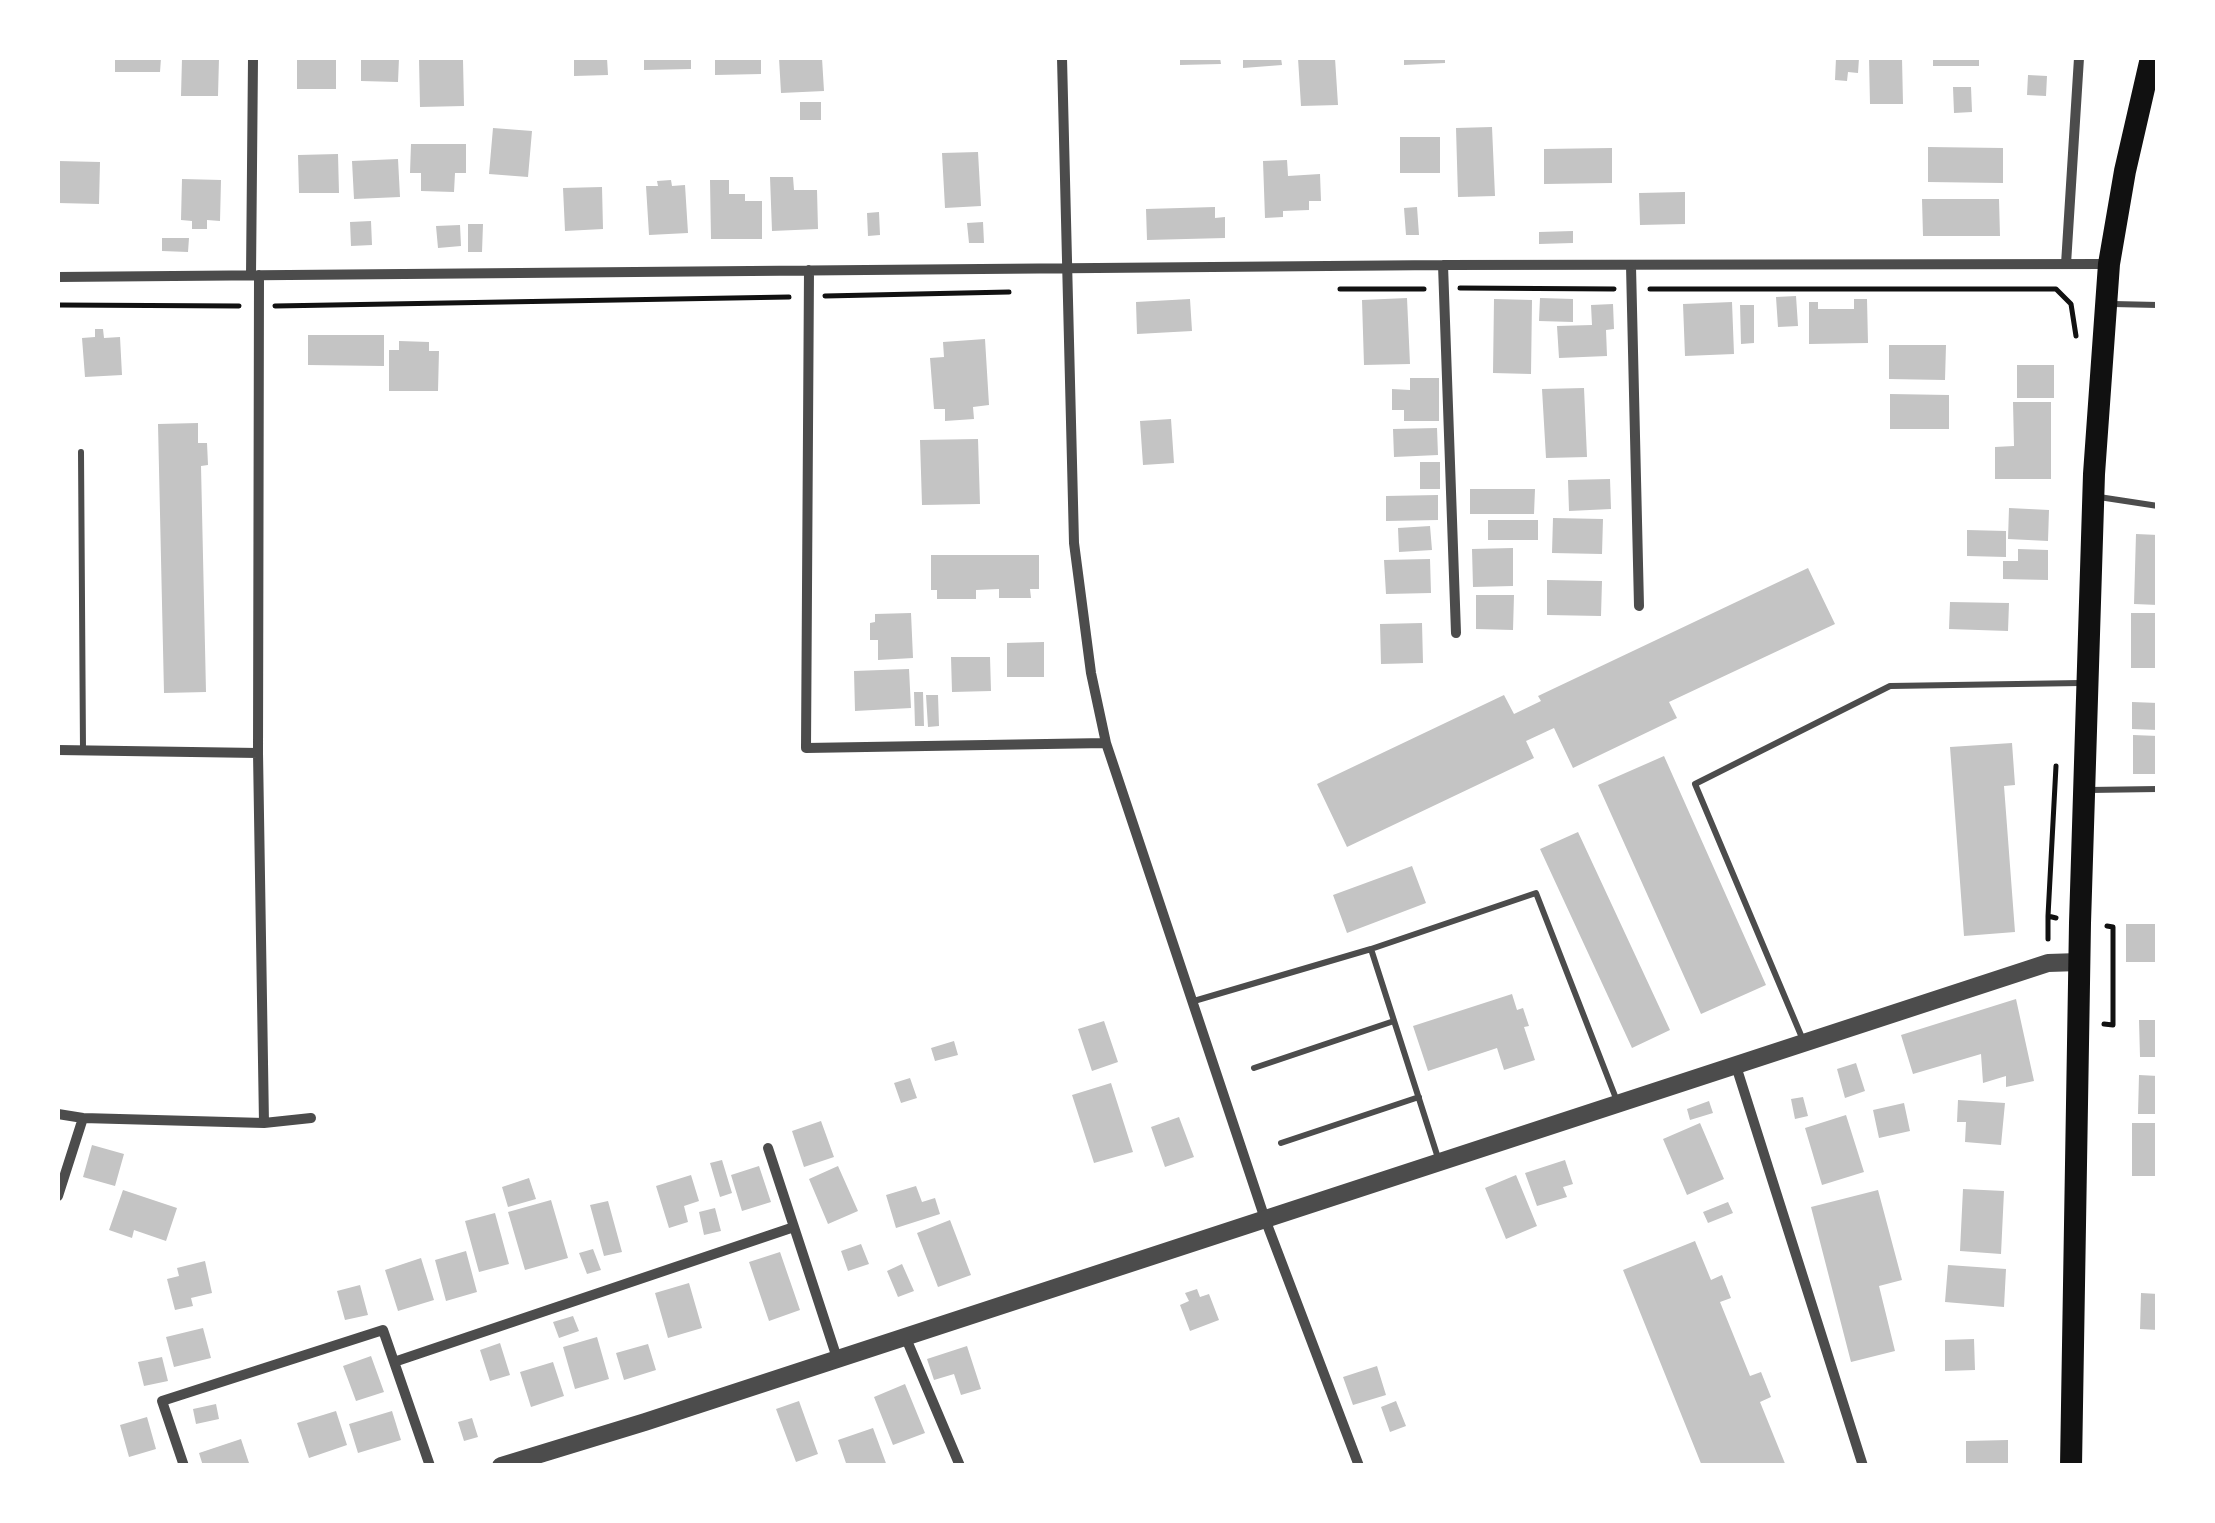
<!DOCTYPE html>
<style>
body{margin:0}
#map{position:relative;width:2215px;height:1523px;overflow:hidden;background:#fff;font-family:Montserrat,sans-serif}
canvas{display:block}
.frame{position:absolute;inset:0;border:60px solid #fff;pointer-events:none}
</style>
<div id="map">
<canvas width="2215" height="1523"></canvas>
<div class="frame"></div>
</div>
<script>
const g = document.querySelector('canvas').getContext('2d');
g.lineJoin = 'round';
function fill(path, color) {
  g.fillStyle = color;
  g.fill(path, 'evenodd');
}
function poly(rows) {
  const path = new Path2D();
  for (const r of rows) {
    path.moveTo(r[0], r[1]);
    for (let i = 2; i < r.length; i += 2) path.lineTo(r[i], r[i + 1]);
  }
  return path;
}
function strokePath(path, color, width, dash) {
  g.strokeStyle = color;
  g.lineWidth = width;
  g.lineCap = dash ? 'butt' : 'round';
  g.setLineDash(dash || []);
  g.stroke(path);
}
fill(poly([
 [115,58,161,58,160,72,115,72],
 [182,58,219,58,218,96,181,96],
 [297,58,336,58,336,89,297,89],
 [361,58,399,58,398,82,361,81],
 [435,58,463,60,464,106,420,107,419,59],
 [574,58,607,58,608,75,574,76],
 [644,58,691,58,691,69,644,70],
 [715,58,761,58,761,74,715,75],
 [779,58,822,58,824,91,781,93],
 [1180,58,1220,58,1221,64,1180,65],
 [1243,58,1281,58,1282,65,1243,68],
 [1298,58,1335,58,1338,105,1301,106],
 [1404,58,1445,58,1445,63,1404,65],
 [1836,58,1859,58,1858,73,1848,72,1847,81,1835,80],
 [1869,58,1902,58,1903,104,1870,104],
 [1933,58,1979,58,1979,66,1933,66],
 [2028,75,2047,76,2046,96,2027,95],
 [1953,87,1971,87,1972,112,1954,113],
 [800,102,821,102,821,120,800,120],
 [1492,127,1495,196,1458,197,1456,128],
 [493,128,532,131,528,177,489,174],
 [1400,137,1440,137,1440,173,1400,173],
 [411,144,466,144,466,173,455,173,454,192,421,191,421,173,410,173],
 [1928,147,2003,148,2003,183,1928,182],
 [1612,148,1612,183,1544,184,1544,149],
 [978,152,981,206,945,208,942,153],
 [338,154,339,193,299,193,298,155],
 [398,159,400,197,354,199,352,161],
 [1287,160,1288,176,1320,174,1321,201,1309,201,1309,210,1283,211,1283,217,1265,218,1263,161],
 [58,161,100,162,99,204,58,203],
 [770,177,793,177,794,190,817,190,818,229,772,231],
 [182,179,221,180,220,221,207,220,207,229,192,229,192,221,181,220],
 [671,180,672,186,685,185,688,233,649,235,646,186,658,186,657,181],
 [710,180,729,180,729,194,745,194,745,201,762,201,762,239,711,239],
 [602,187,603,229,565,231,563,188],
 [1685,192,1685,224,1640,225,1639,193],
 [1922,199,1999,199,2000,236,1923,236],
 [1215,207,1215,218,1225,217,1225,238,1147,240,1146,209],
 [1417,207,1419,235,1406,235,1404,208],
 [879,212,880,235,868,236,867,213],
 [371,221,372,245,351,246,350,222],
 [983,222,984,243,969,243,967,223],
 [468,224,483,224,482,252,468,252],
 [460,225,461,246,438,248,436,226],
 [1573,231,1573,243,1539,244,1539,232],
 [162,238,189,238,188,252,162,251],
 [1796,296,1798,326,1778,327,1776,297],
 [1407,298,1410,364,1364,365,1362,300],
 [1540,298,1573,299,1573,322,1539,321],
 [1190,299,1192,331,1137,334,1136,302],
 [1494,299,1532,300,1531,374,1493,373],
 [1854,299,1867,299,1868,343,1809,344,1809,302,1818,302,1818,309,1854,309],
 [1732,302,1734,354,1685,356,1683,304],
 [1613,304,1614,329,1606,330,1607,356,1559,358,1557,326,1592,325,1591,305],
 [1740,305,1754,305,1754,343,1741,344],
 [95,329,103,329,104,338,120,337,122,375,85,377,82,338,95,337],
 [308,335,384,335,384,366,308,365],
 [985,339,989,405,973,407,974,419,945,421,945,409,934,409,930,358,944,357,943,342],
 [399,341,429,342,429,351,439,351,438,391,389,391,389,350,399,350],
 [1889,345,1946,345,1945,380,1889,379],
 [2017,365,2054,365,2054,398,2017,398],
 [1410,378,1439,378,1439,421,1404,421,1404,410,1392,410,1392,389,1410,390],
 [1584,388,1587,457,1546,458,1542,389],
 [1890,394,1949,395,1949,429,1890,429],
 [2013,402,2051,402,2051,479,1995,479,1995,447,2014,446],
 [1171,419,1174,463,1143,465,1140,421],
 [198,423,198,443,207,443,208,465,201,466,206,692,164,693,158,424],
 [1437,428,1438,455,1394,457,1393,429],
 [978,439,980,504,922,505,920,440],
 [1420,462,1440,462,1440,489,1420,489],
 [1610,479,1611,509,1569,511,1568,480],
 [1470,489,1535,489,1534,514,1470,514],
 [1438,495,1438,520,1386,521,1386,496],
 [2009,508,2049,510,2048,541,2008,539],
 [1553,518,1603,519,1602,554,1552,553],
 [1488,520,1538,520,1538,540,1488,540],
 [1430,526,1432,550,1399,552,1398,528],
 [1967,530,2006,531,2006,557,1967,556],
 [2136,534,2158,535,2158,605,2134,604],
 [1513,548,1513,586,1473,587,1472,549],
 [2018,549,2048,550,2048,580,2003,579,2003,561,2018,561],
 [931,555,1039,555,1039,589,1030,589,1031,598,999,598,999,589,976,590,976,599,937,599,937,590,931,590],
 [1430,559,1431,593,1386,594,1384,560],
 [1808,568,1835,624,1669,702,1677,718,1573,768,1554,728,1526,741,1534,758,1347,847,1317,784,1504,695,1514,714,1541,701,1538,696],
 [1547,580,1602,581,1601,616,1547,615],
 [1476,595,1514,595,1513,630,1476,629],
 [1950,602,2009,603,2008,631,1949,629],
 [911,613,913,658,878,660,878,640,870,640,870,623,875,622,875,614],
 [2131,613,2158,613,2158,668,2131,668],
 [1422,623,1423,663,1381,664,1380,624],
 [1044,642,1044,677,1007,677,1007,643],
 [951,657,990,657,991,691,952,692],
 [909,669,911,708,855,711,854,671],
 [914,692,923,692,924,726,915,726],
 [926,695,938,695,939,726,928,727],
 [2132,702,2158,703,2158,730,2132,729],
 [2133,735,2158,736,2158,774,2133,774],
 [2012,743,2015,785,2004,786,2015,932,1964,936,1950,747],
 [1664,756,1766,985,1701,1014,1598,785],
 [1578,832,1670,1030,1632,1048,1540,849],
 [1412,866,1426,903,1347,933,1333,895],
 [2126,924,2158,924,2158,962,2126,962],
 [1512,994,1517,1010,1523,1008,1529,1026,1524,1027,1535,1060,1504,1070,1497,1048,1428,1071,1413,1026],
 [2016,999,2034,1081,2006,1087,2006,1076,1983,1083,1981,1054,1913,1074,1901,1035],
 [2139,1020,2158,1020,2158,1057,2140,1057],
 [1104,1021,1118,1062,1092,1071,1078,1029],
 [954,1041,958,1055,935,1061,931,1048],
 [1856,1063,1865,1091,1845,1098,1837,1069],
 [2139,1075,2158,1076,2158,1114,2138,1114],
 [910,1078,917,1098,901,1103,894,1083],
 [1111,1083,1133,1152,1094,1163,1072,1095],
 [1803,1097,1808,1116,1795,1119,1791,1099],
 [1958,1100,2005,1103,2001,1145,1965,1142,1966,1122,1957,1122],
 [1709,1101,1713,1113,1690,1120,1687,1109],
 [1904,1103,1910,1131,1879,1138,1873,1110],
 [1846,1115,1864,1172,1822,1185,1805,1128],
 [1179,1117,1194,1157,1165,1167,1151,1127],
 [821,1121,834,1157,804,1167,792,1131],
 [1700,1123,1724,1179,1687,1195,1663,1139],
 [2132,1123,2158,1123,2158,1176,2132,1176],
 [92,1145,124,1154,115,1186,83,1177],
 [722,1160,732,1193,720,1197,710,1163],
 [1565,1160,1573,1184,1563,1187,1567,1197,1537,1206,1525,1173],
 [759,1166,771,1202,742,1211,731,1175],
 [838,1166,858,1211,828,1224,809,1179],
 [691,1175,699,1201,684,1206,688,1222,669,1228,656,1186],
 [1516,1175,1537,1226,1506,1239,1485,1188],
 [529,1178,536,1199,508,1207,502,1187],
 [916,1186,922,1202,935,1198,940,1214,896,1228,886,1195],
 [1963,1189,2004,1191,2001,1254,1960,1251],
 [123,1190,177,1208,166,1241,134,1230,132,1238,109,1230],
 [1878,1190,1902,1280,1879,1286,1895,1351,1851,1362,1811,1207],
 [551,1200,568,1258,525,1270,508,1212],
 [608,1201,622,1252,604,1256,590,1205],
 [1728,1202,1733,1213,1708,1223,1703,1212],
 [715,1208,721,1231,704,1235,699,1212],
 [495,1213,509,1264,479,1272,465,1221],
 [950,1220,971,1275,938,1287,917,1233],
 [1695,1241,1711,1280,1722,1275,1731,1298,1720,1302,1750,1376,1761,1372,1771,1397,1760,1402,1786,1466,1702,1466,1623,1270],
 [861,1244,869,1264,848,1271,841,1251],
 [593,1249,601,1270,587,1274,579,1253],
 [466,1251,477,1292,446,1301,435,1260],
 [780,1252,800,1310,769,1321,749,1262],
 [421,1258,434,1300,398,1311,385,1270],
 [205,1261,212,1293,191,1298,193,1306,175,1310,167,1279,179,1276,177,1268],
 [902,1264,914,1291,898,1297,887,1271],
 [1948,1265,2006,1269,2004,1307,1945,1302],
 [689,1283,702,1328,668,1338,655,1293],
 [360,1285,368,1315,345,1320,337,1291],
 [1197,1289,1200,1297,1209,1294,1219,1320,1190,1331,1180,1305,1189,1301,1185,1293],
 [2141,1293,2158,1294,2158,1330,2140,1329],
 [573,1316,579,1331,559,1338,553,1322],
 [203,1328,211,1358,174,1367,166,1337],
 [597,1337,609,1379,575,1389,563,1347],
 [1974,1339,1975,1370,1945,1371,1945,1340],
 [500,1343,510,1375,490,1381,480,1350],
 [648,1344,656,1370,624,1380,616,1353],
 [967,1346,981,1389,961,1395,954,1374,934,1380,927,1359],
 [371,1356,384,1392,356,1401,343,1366],
 [162,1357,168,1381,144,1386,138,1362],
 [553,1362,564,1396,531,1407,520,1372],
 [1377,1366,1386,1395,1353,1405,1343,1377],
 [905,1384,925,1433,893,1445,874,1397],
 [799,1401,818,1454,796,1462,776,1409],
 [1396,1401,1406,1426,1390,1432,1381,1407],
 [216,1404,219,1419,196,1424,193,1409],
 [336,1411,347,1445,309,1458,297,1423],
 [392,1411,401,1440,358,1453,349,1424],
 [147,1417,156,1449,129,1457,120,1425],
 [472,1418,478,1437,464,1441,458,1422],
 [873,1428,887,1466,847,1466,838,1440],
 [241,1439,250,1466,203,1466,199,1453],
 [2008,1440,2008,1466,1966,1466,1966,1441]
]), '#c4c4c4');
strokePath(poly([
 [1460,288,1614,289],
 [1340,289,1424,289],
 [1650,289,2056,289,2071,304,2076,336],
 [825,296,1009,292],
 [58,305,239,306],
 [275,306,789,297],
 [2056,766,2048,916,2056,918],
 [2048,939,2048,916],
 [2104,1024,2113,1025,2113,927,2107,926]
]), '#111', 5);
strokePath(poly([
 [2113,304,2158,305],
 [81,452,83,750],
 [2099,497,2158,506],
 [2089,790,2158,789],
 [1371,949,1439,1161],
 [1194,1001,1371,949,1536,893,1617,1101],
 [1803,1040,1695,784,1890,686,2081,683],
 [1254,1068,1394,1021],
 [1281,1143,1419,1097]
]), '#4c4c4c', 6);
strokePath(poly([
 [1062,58,1074,543,1091,673,1106,743,1265,1219,1359,1466],
 [2066,264,2079,58],
 [1443,265,1456,633],
 [1631,266,1639,606],
 [809,270,806,748,1106,743],
 [251,275,253,58],
 [259,275,258,753,264,1123],
 [58,277,1443,265,2109,264],
 [58,750,258,753],
 [1736,1066,1863,1466],
 [58,1114,83,1118,264,1123,311,1118],
 [768,1148,794,1227],
 [58,1196,83,1118],
 [905,1336,960,1466],
 [394,1362,794,1227,837,1358],
 [184,1466,162,1401,383,1330,430,1466]
]), '#4c4c4c', 10);
strokePath(poly([
 [501,1466,645,1422,2048,963,2079,962]
]), '#4c4c4c', 18);
strokePath(poly([
 [2071,1466,2080,923,2094,474,2109,264,2125,171,2151,58]
]), '#111', 22);
</script>
